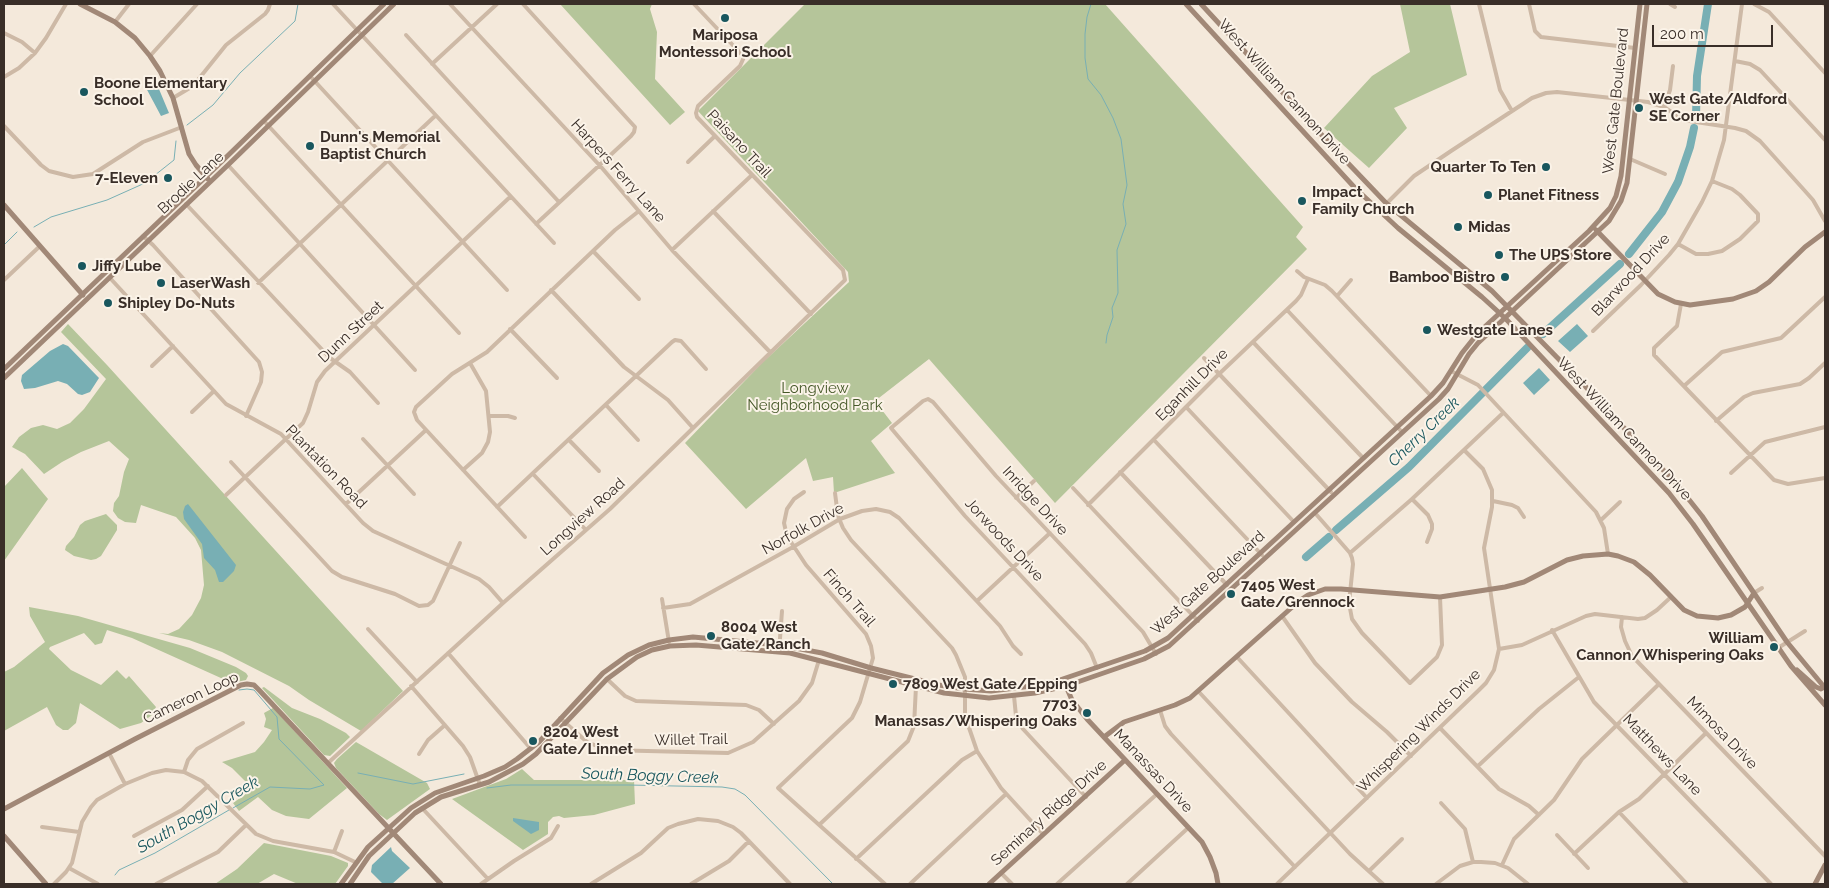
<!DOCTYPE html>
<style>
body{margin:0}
#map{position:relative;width:1829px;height:888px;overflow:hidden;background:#f4e9db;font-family:Raleway,sans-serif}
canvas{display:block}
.frame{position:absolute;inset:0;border:5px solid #392e28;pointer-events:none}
.scale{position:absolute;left:1652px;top:25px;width:121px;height:22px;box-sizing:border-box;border:2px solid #392e28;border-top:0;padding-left:6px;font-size:15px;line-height:18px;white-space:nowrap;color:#392e28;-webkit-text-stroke:4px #fbf3e8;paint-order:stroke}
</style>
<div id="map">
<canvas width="1829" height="888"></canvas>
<div class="frame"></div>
<div class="scale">200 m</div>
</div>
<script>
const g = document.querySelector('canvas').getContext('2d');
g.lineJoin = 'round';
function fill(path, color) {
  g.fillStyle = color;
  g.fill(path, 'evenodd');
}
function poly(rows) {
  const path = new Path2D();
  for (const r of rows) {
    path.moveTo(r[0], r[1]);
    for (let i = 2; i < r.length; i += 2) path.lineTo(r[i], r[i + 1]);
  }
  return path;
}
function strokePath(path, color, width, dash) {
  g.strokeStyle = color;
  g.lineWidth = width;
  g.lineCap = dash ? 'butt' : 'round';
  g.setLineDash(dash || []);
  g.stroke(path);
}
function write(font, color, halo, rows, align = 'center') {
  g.font = font + ' Raleway,sans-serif';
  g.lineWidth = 4;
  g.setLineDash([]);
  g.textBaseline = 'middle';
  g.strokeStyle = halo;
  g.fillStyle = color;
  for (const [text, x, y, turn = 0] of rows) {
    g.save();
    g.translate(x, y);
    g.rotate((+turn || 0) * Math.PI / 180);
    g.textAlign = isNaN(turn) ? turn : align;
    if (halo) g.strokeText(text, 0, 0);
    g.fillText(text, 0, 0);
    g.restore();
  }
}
fill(poly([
 [560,4,652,4,650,9,657,32,655,79,685,112,670,125],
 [805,4,1105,4,1303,227,1296,237,1307,249,1055,503,929,359,875,401,892,423,871,441,895,473,834,493,833,477,813,481,806,458,746,509,685,443,762,363,849,282,848,272,698,111],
 [1400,4,1450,4,1467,75,1394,108,1407,128,1369,168,1324,128,1372,76,1410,52],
 [68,324,107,365,403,691,361,731,309,700,289,686,222,652,189,640,159,633,168,634,179,629,192,615,201,598,204,585,201,550,195,538,176,517,141,505,136,523,125,522,118,518,113,511,114,503,119,496,124,472,129,459,109,441,81,452,62,462,44,474,25,454,12,447,19,437,31,428,43,425,57,429,70,423,84,409,106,379,61,332],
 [22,468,48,499,4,561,4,487],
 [106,514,117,525,117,530,101,556,96,559,91,560,74,556,65,550,66,546,74,537,80,525,85,521],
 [29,607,78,616,190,648,236,667,246,673,248,676,246,680,232,683,132,638,107,630,102,643,95,645,84,633,50,647,49,649,71,670,101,685,117,670,126,679,129,676,156,707,152,715,141,723,120,729,80,703,76,723,68,730,63,730,56,725,47,707,4,731,4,672,14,667,45,642,30,616],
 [264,687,292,708,320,719,346,733,350,737,330,756,324,755,262,688],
 [273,708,347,788,309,819,286,816,272,810,258,797,239,811,233,803,253,789,232,768,222,762,255,752,264,742,272,730,264,727,266,719,264,713],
 [356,742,427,783,430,789,387,820,379,814,336,768,334,763,337,759],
 [522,769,534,780,634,780,635,804,594,815,564,818,559,816,553,817,548,822,548,834,523,850,452,799,506,779],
 [264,843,331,856,348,863,348,866,335,884,298,884,274,874,257,884,215,884,237,869]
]), '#b5c59a');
fill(poly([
 [156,82,169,113,161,116,145,86],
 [1577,324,1588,336,1570,352,1558,341],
 [63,344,68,346,99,378,90,392,82,395,78,394,67,384,58,381,35,388,24,389,21,381,22,375,50,351],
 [1539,368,1550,380,1534,395,1523,383],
 [188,504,236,565,234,571,223,582,219,582,215,570,204,558,202,544,184,519,183,512,185,506],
 [513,818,539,822,539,830,531,834,513,821],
 [391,847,392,851,410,868,392,884,383,884,371,872,372,865]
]), '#78afb4');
strokePath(poly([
 [1091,4,1087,17,1085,34,1085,58,1088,79,1101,95,1113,118,1121,139,1127,185,1123,204,1126,224,1117,250,1118,293,1112,308,1113,317,1107,335,1106,343],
 [187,125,213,105,240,73,295,21,298,4],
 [34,227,51,217,107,200,145,183,174,160,176,141],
 [4,245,17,232],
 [358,773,413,784,464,774],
 [487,788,511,785,629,785,722,787,735,789,745,795,833,884],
 [233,808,270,787,310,789,324,785,279,739,277,717,254,690,247,689,239,690],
 [115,875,119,870,155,853,229,810]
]), '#78afb4', 1);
strokePath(poly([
 [1696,117,1697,76,1708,4],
 [1629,254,1662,212,1678,182,1690,147,1694,128],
 [1543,334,1620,264],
 [1336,530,1409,467,1527,348],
 [1306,557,1329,537]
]), '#78afb4', 8);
strokePath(poly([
 [333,4,554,243],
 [450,4,602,168,672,250,770,352],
 [523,4,635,127,634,132,631,136,536,224],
 [1479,4,1500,90,1512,111],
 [1529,4,1535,31,1541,37,1635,48],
 [1670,4,1675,7],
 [1754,4,1769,12,1825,73],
 [1824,4,1825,5],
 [115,22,129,4],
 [4,33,22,42,35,53],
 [406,35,559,202],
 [150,56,197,4],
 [1735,61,1750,64,1760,70,1825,140],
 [432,64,497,4],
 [310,76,507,290],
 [4,77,19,68,35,53,46,38,66,4],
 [173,98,193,86,226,45,265,14,268,10,270,4],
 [1664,107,1670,90,1673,66],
 [264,121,459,333],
 [4,126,41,165,49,171,73,177,93,174,143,142,182,127],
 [1630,159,1665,174],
 [688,162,715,136],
 [228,165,415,370],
 [186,204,330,358,350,372,378,403],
 [713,211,811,314],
 [1379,211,1414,176,1451,151,1532,98,1546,93,1557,92,1648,102,1664,107,1683,120,1735,128,1746,131,1760,141,1805,191,1813,200,1825,221],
 [143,236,153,245,259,362,262,372,261,382,246,416],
 [1678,244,1696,254,1708,254,1722,251,1740,239,1758,221,1758,214,1740,195,1732,189,1712,181],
 [672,250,752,175],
 [593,251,639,299],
 [1297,271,1304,277,1325,285,1332,291,1431,396],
 [110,278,226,404,281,434,363,523,373,531,479,579,489,587,503,603],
 [4,280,40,246],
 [258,283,435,116],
 [551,290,624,367,668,400,693,428],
 [1337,296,1351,280],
 [1681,304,1677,326,1654,348,1654,355,1774,480,1788,484,1825,478],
 [1287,310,1402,432],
 [510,329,557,378],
 [1593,331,1641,285,1669,255,1678,244,1702,202,1712,181,1724,140,1742,4],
 [1253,342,1363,458],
 [1204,358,1331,492],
 [152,366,173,346],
 [1451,371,1478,385,1596,512,1604,528,1608,554],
 [1684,386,1722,352,1781,338,1825,297],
 [606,405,638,440],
 [1187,408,1294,522],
 [192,412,214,391],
 [489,416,508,416,515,418],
 [1716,421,1744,397,1753,393,1800,384,1809,378,1825,363],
 [363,439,414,494],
 [569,440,599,471],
 [1154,440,1262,555],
 [231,462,332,571,342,577,395,594,419,606,428,605,433,601,460,543],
 [463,470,482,453,488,442,490,432,486,391,470,363],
 [1120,472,1227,585],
 [1731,473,1765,442,1825,427],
 [533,474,586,530],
 [1073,488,1198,621],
 [804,492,794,499,787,509,784,523,787,536,806,565,866,634,871,646,873,658,860,702,852,718,778,788,885,884],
 [835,493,838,516,843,528,851,540,952,648,956,655,965,677,965,716,977,751,1001,788,1043,834],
 [226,495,303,423,308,412,317,382,325,371,510,197],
 [1016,498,1034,481],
 [1412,499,1428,515,1432,524,1432,529,1427,542],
 [1493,501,1512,505,1518,508,1524,517],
 [346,504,426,430],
 [1088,505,1219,374,1296,301,1301,295,1308,279],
 [497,507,672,342,675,340,681,341,706,369],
 [1315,513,1350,553,1352,558,1353,564,1349,603,1352,619,1362,633,1410,683,1437,657,1442,645,1440,597],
 [1601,520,1620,502],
 [525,537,417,420,414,412,416,407,452,374,487,352,615,230,639,211],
 [1350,553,1412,499,1503,413],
 [1754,593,1762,588],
 [662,599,669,642],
 [977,601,1050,533],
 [663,608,690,604,793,547,840,519,862,511,876,509,890,512,899,518,1000,626,1013,646,1021,654],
 [1282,616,1315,663,1352,702,1387,732,1411,756],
 [1622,617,1621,627,1625,641,1632,656,1825,856],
 [368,629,417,682],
 [1552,630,1594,702,1771,884],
 [1778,648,1805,631],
 [1499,649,1522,645,1586,616,1595,614,1638,619,1645,618,1657,610,1671,597],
 [779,652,782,611],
 [448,653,531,749],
 [1237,657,1367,798],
 [1097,668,1091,653,1085,644,965,516,891,428,923,401,928,399,933,402,996,476,1143,632,1156,654],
 [607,679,625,696,636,701,746,705,759,710,774,724],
 [411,686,463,746,470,757,480,785],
 [1199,692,1350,854,1383,884],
 [1014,696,1016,716,1023,729,1086,797],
 [1160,710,1165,726,1171,734,1295,867],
 [560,718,587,742,607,750,728,753,753,742,799,701,812,683,819,660],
 [1440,728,1499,789,1529,806,1539,815],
 [109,753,125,784],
 [419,754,428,740,445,725],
 [328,763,503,603,610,509,845,280,843,270,697,117,696,113,698,106,740,66,744,57,694,4],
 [1478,766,1539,709,1579,677],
 [184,772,188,760,197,749,243,723],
 [1441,803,1465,829,1473,862],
 [422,808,488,879],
 [1619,812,1687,884],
 [819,825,908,741,914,726,916,686],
 [42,827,79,832],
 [1557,835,1588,868],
 [134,836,182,810,208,786],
 [334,852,342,831],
 [1574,854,1619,812,1639,799,1706,733],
 [856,859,962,760,977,751],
 [1502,865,1514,839,1554,800,1582,759,1659,684],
 [69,868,98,884],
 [1369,871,1402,839],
 [1001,873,1012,884],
 [54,884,66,872,72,863,82,822,91,807,97,800,125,784,152,773,166,770,184,772,202,781,256,834,273,841,334,852,355,862],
 [156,884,218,852,246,825],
 [481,884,514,861,551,838,558,826],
 [591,884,641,853,668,828,678,824,698,819,718,821,733,827,741,833,790,884],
 [691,884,729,861,749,841],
 [910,884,1006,794],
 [1057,884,1157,794],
 [1127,884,1188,828],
 [1277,884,1479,690,1486,683,1494,670,1499,649,1484,548,1492,507,1492,490,1483,469,1464,450],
 [1436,884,1460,866,1473,862,1481,862,1495,863,1508,868,1528,884]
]), '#cdb9a6', 4);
strokePath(poly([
 [80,4,115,22,135,38,150,56,160,71,173,98,189,154,196,165,208,179],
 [1186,4,1355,188,1398,228,1482,297,1505,318,1669,493,1693,524,1791,666,1825,705],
 [1201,4,1344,159,1386,203,1492,291,1585,386,1679,487,1702,516,1787,642,1825,688],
 [4,205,83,295],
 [1596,230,1658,294,1675,302,1690,305,1733,299,1756,291,1769,282,1805,247,1825,232],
 [4,369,214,169,384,4],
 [4,378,228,165,394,4],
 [1797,670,1816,687,1821,689,1824,687],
 [1065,684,1072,700,1087,719,1202,842,1210,857,1216,873,1218,884],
 [1104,737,1124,722,1175,705,1190,698,1299,601,1308,595,1325,589,1341,589,1440,597,1505,587,1524,582,1567,560,1583,556,1608,554,1618,556,1634,562,1650,575,1684,610,1697,616,1718,618,1731,615,1745,607,1754,593],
 [4,809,135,739,241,685,247,684,254,685,260,691,441,884],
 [4,836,46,884],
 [341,884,368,847,411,808,435,793,484,776,505,767,517,759,539,742,603,673,628,655,649,645,669,640,693,637,779,645,822,653,871,668,939,685,965,689,991,691,1048,684,1145,651,1168,638,1431,396,1443,383,1462,353,1478,333,1589,231,1610,208,1616,196,1621,176,1640,4],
 [350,884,369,856,415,813,441,797,489,782,523,764,536,754,607,679,637,657,652,650,670,646,696,645,790,653,944,693,989,698,1035,693,1066,686,1144,659,1169,646,1439,399,1448,389,1469,354,1478,343,1609,221,1621,201,1627,183,1647,4],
 [989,884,1125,760],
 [1815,884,1825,865]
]), '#a18877', 5);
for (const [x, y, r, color] of [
 [725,18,5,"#19575e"],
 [84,92,5,"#19575e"],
 [1639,108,5,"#19575e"],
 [310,146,5,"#19575e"],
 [1546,167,5,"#19575e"],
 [168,178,5,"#19575e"],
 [1488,195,5,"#19575e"],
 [1302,201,5,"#19575e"],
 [1458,227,5,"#19575e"],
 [1499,255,5,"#19575e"],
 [82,266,5,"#19575e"],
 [1505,277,5,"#19575e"],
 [161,283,5,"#19575e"],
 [108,303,5,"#19575e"],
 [1427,330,5,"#19575e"],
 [1231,594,5,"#19575e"],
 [711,636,5,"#19575e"],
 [1774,647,5,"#19575e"],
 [893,684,5,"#19575e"],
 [1087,713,5,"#19575e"],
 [533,741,5,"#19575e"]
]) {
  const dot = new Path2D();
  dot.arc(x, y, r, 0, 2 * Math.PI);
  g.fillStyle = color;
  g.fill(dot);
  strokePath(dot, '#fbf3e8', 2);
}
write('bold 15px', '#392e28', '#fbf3e8', [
 ["Mariposa",725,35,"center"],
 ["Montessori School",725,52,"center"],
 ["Boone Elementary",94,83],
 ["School",94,100],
 ["West Gate/Aldford",1649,99],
 ["SE Corner",1649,116],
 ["Dunn's Memorial",320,137],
 ["Baptist Church",320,154],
 ["Quarter To Ten",1536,167,"right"],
 ["7-Eleven",158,178,"right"],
 ["Impact",1312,192],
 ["Family Church",1312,209],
 ["Planet Fitness",1498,195],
 ["Midas",1468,227],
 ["The UPS Store",1509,255],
 ["Jiffy Lube",92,266],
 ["Bamboo Bistro",1495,277,"right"],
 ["LaserWash",171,283],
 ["Shipley Do-Nuts",118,303],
 ["Westgate Lanes",1437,330],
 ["7405 West",1241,585],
 ["Gate/Grennock",1241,602],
 ["8004 West",721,627],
 ["Gate/Ranch",721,644],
 ["William",1764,638,"right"],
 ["Cannon/Whispering Oaks",1764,655,"right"],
 ["7809 West Gate/Epping",903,684],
 ["7703",1077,704,"right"],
 ["Manassas/Whispering Oaks",1077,721,"right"],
 ["8204 West",543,732],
 ["Gate/Linnet",543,749]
], 'left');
write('15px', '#392e28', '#fbf3e8', [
 ["West William Cannon Drive",1284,92,48],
 ["West Gate Boulevard",1616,101,-84],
 ["Paisano Trail",739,144,47],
 ["Harpers Ferry Lane",618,171,48],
 ["Brodie Lane",191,183,-43],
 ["Blarwood Drive",1631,275,-47],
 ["Dunn Street",351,332,-43],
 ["Eganhill Drive",1192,385,-45],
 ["West William Cannon Drive",1624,429,47],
 ["Plantation Road",326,467,46],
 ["Inridge Drive",1035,501,47],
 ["Longview Road",583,517,-42],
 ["Norfolk Drive",803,529,-29],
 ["Jorwoods Drive",1004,540,47],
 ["West Gate Boulevard",1208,583,-42],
 ["Finch Trail",849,598,49],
 ["Cameron Loop",191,698,-25],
 ["Whispering Winds Drive",1419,731,-45],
 ["Mimosa Drive",1722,733,46],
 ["Willet Trail",691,740,-1],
 ["Matthews Lane",1662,755,46],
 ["Manassas Drive",1153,771,47],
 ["Seminary Ridge Drive",1049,813,-42]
]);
write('15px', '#465929', '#fbf3e8', [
 ["Longview",815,388],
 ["Neighborhood Park",815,405]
]);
write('italic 16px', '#19575e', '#fbf3e8', [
 ["Cherry Creek",1424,432,-44],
 ["South Boggy Creek",650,776,2],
 ["South Boggy Creek",198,815,-30]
]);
</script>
